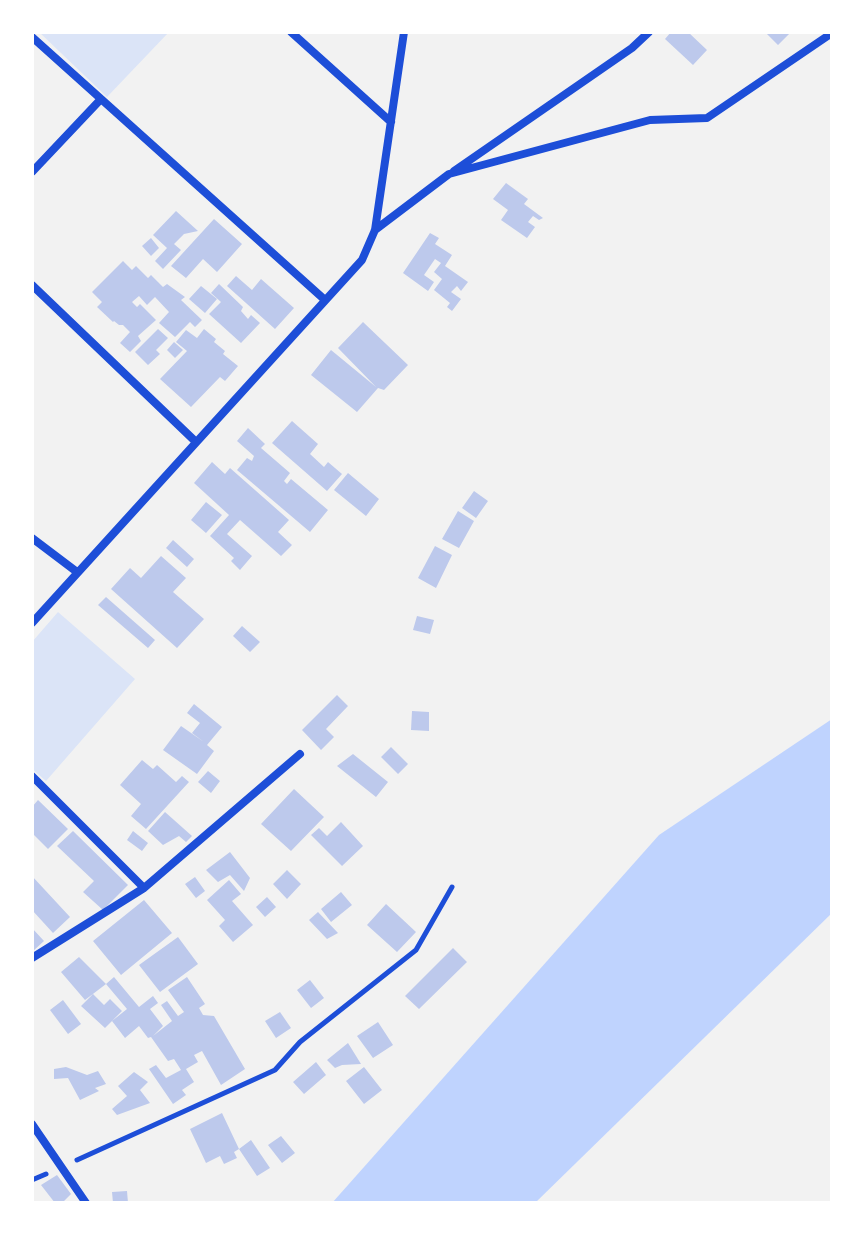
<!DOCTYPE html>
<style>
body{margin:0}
#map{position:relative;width:864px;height:1235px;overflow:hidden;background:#f2f2f2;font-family:"Sofia Sans Condensed",sans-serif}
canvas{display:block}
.frame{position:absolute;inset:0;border:34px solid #fff;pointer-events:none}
</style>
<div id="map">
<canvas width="864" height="1235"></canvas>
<div class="frame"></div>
</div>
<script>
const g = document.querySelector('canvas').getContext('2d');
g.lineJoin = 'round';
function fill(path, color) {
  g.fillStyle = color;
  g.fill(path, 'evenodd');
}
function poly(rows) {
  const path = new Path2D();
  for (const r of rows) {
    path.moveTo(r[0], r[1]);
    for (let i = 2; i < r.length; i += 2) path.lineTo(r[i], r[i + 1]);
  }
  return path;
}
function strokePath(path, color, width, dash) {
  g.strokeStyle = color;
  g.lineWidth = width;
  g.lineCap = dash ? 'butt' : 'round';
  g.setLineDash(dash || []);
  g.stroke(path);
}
fill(poly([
 [39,32,169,32,107,97],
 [58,612,135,679,46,781,32,769,32,642]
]), '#dbe4f7');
fill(poly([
 [832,719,832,913,535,1203,332,1203,659,835]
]), '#bfd3fe');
fill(poly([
 [671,32,688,32,707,50,693,65,665,39],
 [765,32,791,32,778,45],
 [506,183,528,199,524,204,543,218,539,220,533,216,528,222,535,227,527,238,501,220,508,210,493,199],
 [176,211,198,231,184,234,174,244,181,250,163,269,155,261,167,248,153,235],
 [214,219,242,244,217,272,203,259,186,278,171,266],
 [430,233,439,238,435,244,452,255,445,266,468,282,461,291,457,286,451,292,461,299,452,311,447,307,450,303,434,290,442,279,434,272,441,263,435,259,424,275,434,282,428,291,403,273],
 [151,238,159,248,151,256,142,246],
 [123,261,132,270,136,266,148,278,151,275,163,287,167,284,185,297,181,300,202,320,195,327,190,322,175,337,159,323,169,312,155,297,147,305,139,296,132,302,137,307,140,304,156,320,138,336,141,341,130,352,120,343,130,332,123,325,119,325,114,321,113,322,97,307,102,302,92,292],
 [236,276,252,290,261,279,294,308,275,329,227,286],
 [219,284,243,307,241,311,248,319,251,315,260,323,241,343,209,314,221,302,211,293],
 [201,286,217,299,205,313,189,299],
 [363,322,408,365,384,390,378,388,357,412,311,375,331,350,376,387,338,348],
 [158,329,168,338,156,350,160,354,148,365,135,352],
 [204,329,216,339,214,342,225,351,223,354,238,366,225,381,220,377,191,407,160,379,187,351,176,342,186,330,197,338],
 [174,342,183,350,175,358,167,350],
 [292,421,318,444,310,454,324,467,328,462,342,474,327,491,272,443],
 [248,428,265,444,261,448,290,473,284,481,287,484,291,479,328,510,310,532,237,470,247,458,252,461,254,456,237,441],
 [212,462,225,474,230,468,289,520,278,532,292,545,281,556,240,520,227,534,252,556,240,570,231,561,234,558,210,536,229,515,194,483],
 [348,473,379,499,366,516,334,490],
 [474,491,488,501,476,518,462,508],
 [206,502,222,515,206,533,191,520],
 [458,511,474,521,459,548,442,539],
 [173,540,194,559,187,567,166,548],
 [435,546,452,555,436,588,418,578],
 [161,556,186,578,173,592,204,619,177,648,111,589,130,568,141,578],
 [106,597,155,640,148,648,98,605],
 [417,616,434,620,430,634,413,630],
 [242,626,260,642,250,652,233,636],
 [337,695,348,706,326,729,334,737,321,750,302,730],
 [194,704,222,727,207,745,214,751,197,774,163,750,181,726,204,742,192,733,200,723,187,713],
 [412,711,429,712,429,731,411,730],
 [391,747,408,764,398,774,381,757],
 [353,754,388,782,376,797,337,766],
 [142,760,153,769,157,765,176,782,182,776,189,782,146,829,131,816,141,804,120,785],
 [208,771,220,781,211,793,198,782],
 [294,789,324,817,291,851,261,824],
 [38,800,68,829,48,849,32,833,32,807],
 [165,812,192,836,186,842,179,836,163,845,148,831],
 [341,822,363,846,342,866,311,835,319,828,327,836],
 [73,831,128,885,103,910,83,892,94,881,57,846],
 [133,831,148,843,142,851,127,840],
 [230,852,250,878,244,891,230,875,218,882,206,870],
 [287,870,301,884,287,899,273,884],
 [32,876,70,917,53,933,32,910],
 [195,877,205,891,196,898,185,884],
 [229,880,241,894,232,901,253,925,233,942,219,926,225,920,207,900],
 [341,892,352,905,331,922,321,909],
 [267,897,276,907,265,917,256,907],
 [144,900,172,933,121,975,93,941],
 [386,904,416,932,397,952,367,925],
 [318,912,338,933,327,939,309,920],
 [32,928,44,941,32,952],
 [178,937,198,964,160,992,139,965],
 [453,948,467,962,419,1009,405,996],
 [79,957,106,984,85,1000,61,972],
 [114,977,139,1007,153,996,158,1003,150,1009,163,1026,153,1036,172,1021,161,1005,167,1001,178,1016,184,1012,168,990,187,977,205,1004,199,1008,203,1015,214,1016,245,1069,221,1085,202,1051,194,1055,198,1062,186,1069,194,1082,182,1090,186,1095,173,1104,149,1069,156,1065,166,1078,181,1070,174,1059,168,1061,151,1037,148,1038,139,1026,125,1038,112,1021,127,1009,106,984],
 [310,980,324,998,311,1008,297,990],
 [93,994,104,1005,110,999,122,1011,105,1028,81,1006],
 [63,1000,81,1024,68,1034,50,1010],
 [280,1012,291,1028,276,1038,265,1021],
 [378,1022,393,1045,373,1058,357,1036],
 [348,1043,361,1064,342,1065,335,1068,327,1060],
 [316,1062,326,1075,304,1094,293,1082],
 [66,1067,87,1075,98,1071,106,1084,95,1088,99,1091,80,1100,68,1078,54,1079,54,1069],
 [364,1067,382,1090,364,1104,346,1081],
 [134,1072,148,1082,140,1090,150,1103,117,1115,112,1109,127,1096,118,1086],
 [222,1113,239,1149,234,1152,237,1158,224,1164,220,1156,206,1163,190,1129],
 [281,1136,295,1153,282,1163,268,1145],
 [251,1140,270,1168,257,1176,239,1149],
 [57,1175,71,1194,62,1203,55,1203,41,1185],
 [127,1191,128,1203,113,1203,112,1192]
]), '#bdc9ec');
strokePath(poly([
 [77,1160,275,1070,300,1042,416,950,452,887],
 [32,1180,46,1174]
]), '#1d4ed8', 5);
strokePath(poly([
 [291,32,391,122],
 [32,37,325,300],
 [454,171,632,48,649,32],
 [32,172,101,99],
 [375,230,449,174,650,120,707,118,832,33],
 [32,285,196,442],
 [32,538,77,572],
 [32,623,362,260,375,230,404,32],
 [32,776,144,888],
 [32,958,144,888,300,754],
 [32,1124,86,1203]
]), '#1d4ed8', 8);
</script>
